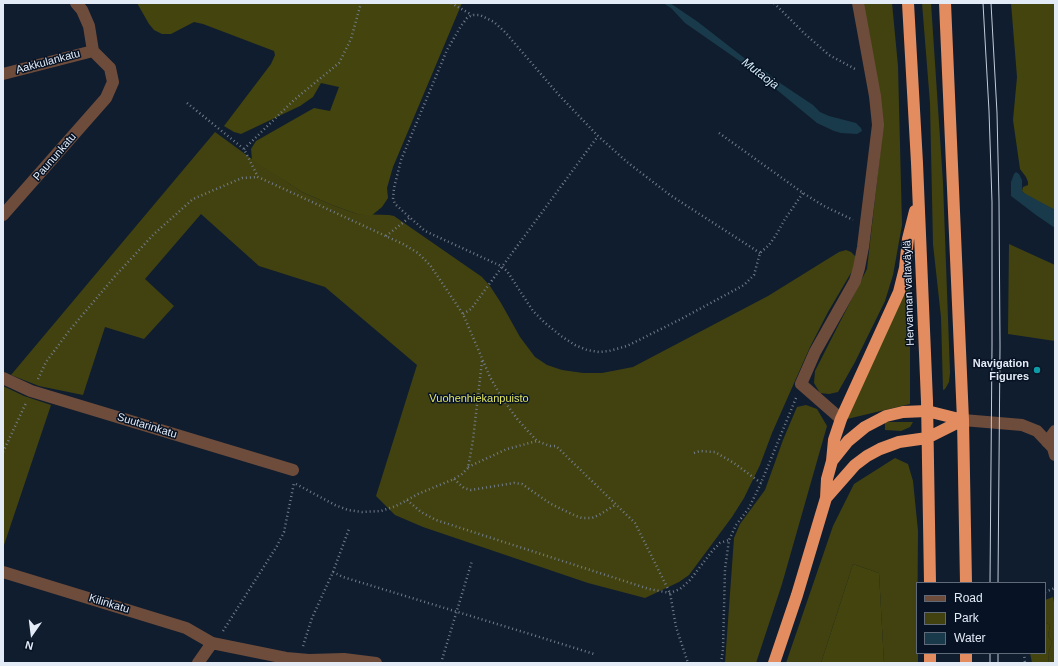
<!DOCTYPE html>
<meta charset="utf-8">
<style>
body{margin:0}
#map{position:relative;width:1058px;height:666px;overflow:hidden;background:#101d2e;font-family:Helvetica,sans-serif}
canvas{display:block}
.frame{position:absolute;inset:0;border:4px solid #e3ebf7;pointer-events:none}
.legend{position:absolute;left:916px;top:582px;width:130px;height:72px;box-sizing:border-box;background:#071324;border:1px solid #5f6978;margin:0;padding:5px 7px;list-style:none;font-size:12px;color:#e3ebf7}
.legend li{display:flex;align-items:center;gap:8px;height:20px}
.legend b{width:20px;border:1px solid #5f6978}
.north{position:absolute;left:12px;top:614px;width:40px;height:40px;-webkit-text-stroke:3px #071324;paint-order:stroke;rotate:194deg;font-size:11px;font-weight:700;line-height:16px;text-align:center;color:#e3ebf7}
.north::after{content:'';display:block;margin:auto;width:14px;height:18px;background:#e3ebf7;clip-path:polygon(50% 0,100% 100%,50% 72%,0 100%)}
</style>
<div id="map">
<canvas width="1058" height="666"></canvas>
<div class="frame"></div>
<ul class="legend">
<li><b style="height:5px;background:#6e4c3b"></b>Road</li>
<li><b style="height:11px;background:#424211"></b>Park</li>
<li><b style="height:11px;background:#193a4a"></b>Water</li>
</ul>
<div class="north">N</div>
</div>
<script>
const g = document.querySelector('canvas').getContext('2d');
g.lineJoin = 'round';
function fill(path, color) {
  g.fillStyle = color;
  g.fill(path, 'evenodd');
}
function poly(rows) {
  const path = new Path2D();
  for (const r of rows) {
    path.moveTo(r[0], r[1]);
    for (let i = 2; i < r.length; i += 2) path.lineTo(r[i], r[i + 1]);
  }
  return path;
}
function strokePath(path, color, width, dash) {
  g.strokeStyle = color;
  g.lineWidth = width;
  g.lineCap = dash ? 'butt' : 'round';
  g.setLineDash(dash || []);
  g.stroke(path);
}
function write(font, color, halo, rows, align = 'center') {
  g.font = font + ' Helvetica,sans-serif';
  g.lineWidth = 3;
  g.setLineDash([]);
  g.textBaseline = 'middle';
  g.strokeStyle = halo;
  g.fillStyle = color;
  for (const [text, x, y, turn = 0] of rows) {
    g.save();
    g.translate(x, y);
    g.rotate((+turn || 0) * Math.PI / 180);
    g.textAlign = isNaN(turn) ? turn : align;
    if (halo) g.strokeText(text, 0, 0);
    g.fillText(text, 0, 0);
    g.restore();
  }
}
fill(poly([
 [863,3,892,3,898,66,902,225,893,275,885,301,855,362,838,392,829,394,820,393,814,383,815,371,867,269,882,137],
 [922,3,931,3,943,183,950,373,949,382,945,389,943,390,941,317,933,244,930,103],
 [215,132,252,159,302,192,332,205,357,214,389,215,394,216,482,277,490,286,501,303,520,337,535,357,547,365,562,370,583,373,602,373,633,367,768,296,839,252,846,250,851,252,856,257,855,266,828,312,810,347,772,433,760,465,744,498,732,517,689,575,679,582,645,598,588,583,423,527,395,515,376,496,417,365,325,287,259,266,201,214,145,279,174,306,144,339,105,327,83,395,39,386,11,375],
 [1009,244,1055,265,1055,341,1008,334],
 [910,285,910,404,847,419,904,292],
 [3,386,24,396,51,405,3,548],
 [806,405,817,409,827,426,782,584,756,663,725,663,734,538,740,524,765,490,783,440,797,407],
 [885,422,913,422,910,427,901,431,885,430],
 [895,458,908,464,913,481,918,531,917,653,918,653,918,663,884,663,879,573,853,564,821,663,786,663,833,526,854,484],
 [1053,597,1055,607,1055,663,1049,663,1048,654,1052,642,1048,636,1050,625,1045,622,1045,600]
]), '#424211');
fill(poly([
 [137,3,462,3,393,167,387,188,388,198,382,207,371,216,357,214,332,205,302,192,252,160,251,149,256,141,314,108,330,111,339,87,321,83,313,97,300,106,241,134,234,132,224,126,271,64,275,55,274,51,203,24,194,22,171,34,162,34,154,30,149,24],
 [1011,3,1055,3,1055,210,1027,196,1022,191,1023,187,1028,185,1028,182,1026,177,1020,169,1013,120,1017,77],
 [853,564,879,573,884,663,821,663],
 [1045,622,1050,625,1048,636,1052,642,1048,654,1049,663,1032,663,1030,653,1045,653]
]), '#43440e');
fill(poly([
 [663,3,670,3,698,22,752,64,765,71,777,81,813,105,820,112,829,116,856,123,861,128,862,131,857,134,841,133,834,131,817,123,754,71,685,23,671,8],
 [1016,172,1019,174,1022,180,1022,191,1024,193,1055,210,1055,228,1036,215,1011,196,1011,182,1014,174]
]), '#193a4a');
strokePath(poly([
 [451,3,472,15],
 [774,3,805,34,829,55,857,70],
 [187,103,244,149,258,177,403,244,418,253,430,265,463,314,490,377,502,398,518,420,537,441,550,446,556,446,635,523,670,593,676,627,688,663],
 [719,133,803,193,824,206,853,220],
 [244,149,294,100,339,63,351,39,361,3],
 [386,236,409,218],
 [760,253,670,195,627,162,598,136,558,94,505,32,494,22,480,15,472,15,467,18,461,26,447,50,401,160,394,188,393,199,395,204,425,231,501,266,507,271,533,311,544,322,561,336,575,345,587,350,599,352,609,351,627,346,681,319,744,285,754,275,760,253,769,245,776,235,785,219,803,193],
 [463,314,471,309,598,136],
 [38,379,46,362,69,331,116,275,154,234,193,199,242,178,258,177],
 [3,452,26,403],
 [694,453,700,451,715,452,734,463,761,483],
 [468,467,507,449,537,441],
 [454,479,464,488,471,490,514,483,522,484,551,504,576,516,582,518,592,518,599,515,615,505],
 [296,484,335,505,348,510,362,512,381,511,396,506,418,494,454,479,462,474,468,468,473,440,482,361],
 [407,500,421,512,436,520,649,589,670,593,680,589,690,580,713,550,720,543,729,540],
 [333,572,343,577,533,635,594,654],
 [1045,592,1055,588],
 [223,631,277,546,284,532,294,483],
 [303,646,312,618,333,572,349,529],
 [1024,653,1025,663],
 [441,663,472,561],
 [721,663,723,649,725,569,729,540,736,525,749,508,761,483,796,398]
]), '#727d8b', 2.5, [1, 3]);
strokePath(poly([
 [3,74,93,51],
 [3,215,106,98,113,82,110,68,93,51,89,26,82,10,76,3],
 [3,378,31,391,293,470],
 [841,419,801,384,815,352,855,281,859,268,863,247,878,125,875,96,858,3],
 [963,420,1022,425,1037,431,1053,448,1055,455],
 [1047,442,1055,431],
 [3,572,186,628,212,643],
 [198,663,212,643,286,658,309,660,344,659,376,663]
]), '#6e4c3b', 12);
strokePath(poly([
 [908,3,917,163,927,401,930,583],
 [945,3,963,420,966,583],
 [832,461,848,441,865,427,886,416,903,412,927,411,963,420],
 [826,498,855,465,867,456,880,449,899,442,927,438,963,420],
 [930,653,930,663],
 [774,663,797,595,826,498,827,479,832,461,834,440,841,419,899,292,905,268,908,239,915,211],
 [966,663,966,653]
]), '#e28c60', 12);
strokePath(poly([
 [983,3,989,111,992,202,992,346,990,583],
 [991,3,997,113,999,201,1000,346,998,583],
 [990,663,990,653],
 [998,663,998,653]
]), '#c3ccd9', 1);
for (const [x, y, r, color] of [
 [1037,370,4,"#0f9aa8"]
]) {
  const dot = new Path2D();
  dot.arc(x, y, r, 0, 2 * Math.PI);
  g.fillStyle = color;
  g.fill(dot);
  strokePath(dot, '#071324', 1.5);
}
write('11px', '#e3ebf7', '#071324', [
 ["Aakkulankatu",48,62,-15],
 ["Paununkatu",55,157,-49],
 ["Hervannan valtaväylä",909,293,-92],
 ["Suutarinkatu",147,426,17],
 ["Kilinkatu",109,604,17]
]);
write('bold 11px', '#e3ebf7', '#071324', [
 ["Navigation",1029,364],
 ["Figures",1029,377]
], 'right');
write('11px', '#e2e563', '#071324', [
 ["Vuohenhiekanpuisto",479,399]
]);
write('italic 12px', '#d1e8f5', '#071324', [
 ["Mutaoja",760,74,37]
]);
</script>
